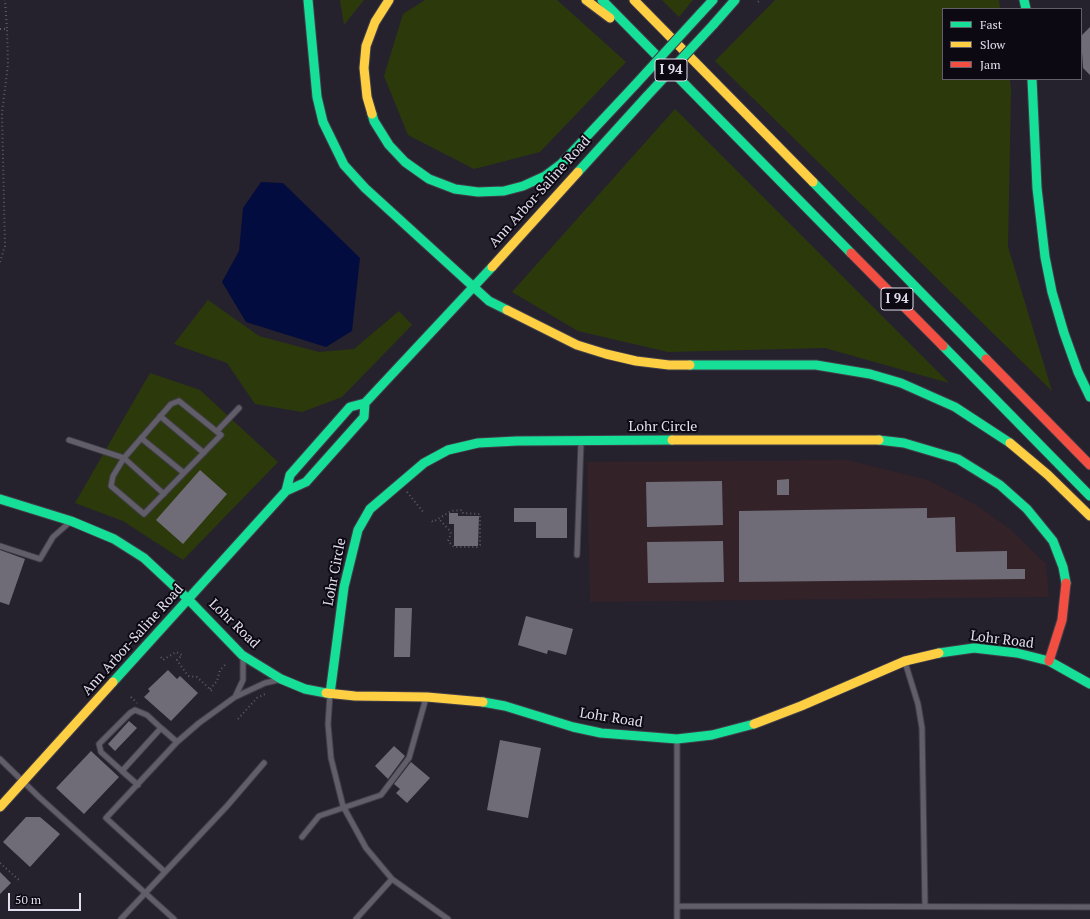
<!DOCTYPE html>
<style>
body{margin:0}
#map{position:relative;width:1090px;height:919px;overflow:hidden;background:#25222e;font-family:"PT Serif",serif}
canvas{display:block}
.legend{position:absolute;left:942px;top:8px;width:140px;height:72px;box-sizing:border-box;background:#0c0913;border:1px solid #625e6a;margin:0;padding:5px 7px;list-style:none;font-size:12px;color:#e2deed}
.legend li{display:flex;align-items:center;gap:8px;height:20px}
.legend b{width:20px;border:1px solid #625e6a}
.scale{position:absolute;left:8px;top:893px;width:73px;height:18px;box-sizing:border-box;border:2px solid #e2deed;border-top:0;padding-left:5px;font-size:12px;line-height:14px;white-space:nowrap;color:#e2deed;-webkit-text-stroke:3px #0c0913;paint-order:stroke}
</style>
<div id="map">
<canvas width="1090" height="919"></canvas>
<ul class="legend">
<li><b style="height:5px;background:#16e098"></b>Fast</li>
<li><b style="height:5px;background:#ffcf43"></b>Slow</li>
<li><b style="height:5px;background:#f24e42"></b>Jam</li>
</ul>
<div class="scale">50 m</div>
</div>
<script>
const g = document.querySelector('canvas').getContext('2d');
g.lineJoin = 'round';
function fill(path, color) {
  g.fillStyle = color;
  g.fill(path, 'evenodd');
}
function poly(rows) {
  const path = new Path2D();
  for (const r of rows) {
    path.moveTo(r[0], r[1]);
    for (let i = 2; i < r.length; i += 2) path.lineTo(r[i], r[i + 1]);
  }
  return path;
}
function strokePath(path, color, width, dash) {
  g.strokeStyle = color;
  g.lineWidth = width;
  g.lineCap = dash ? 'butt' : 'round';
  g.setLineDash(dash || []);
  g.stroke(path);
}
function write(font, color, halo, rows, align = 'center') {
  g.font = font + ' "PT Serif",serif';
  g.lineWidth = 4;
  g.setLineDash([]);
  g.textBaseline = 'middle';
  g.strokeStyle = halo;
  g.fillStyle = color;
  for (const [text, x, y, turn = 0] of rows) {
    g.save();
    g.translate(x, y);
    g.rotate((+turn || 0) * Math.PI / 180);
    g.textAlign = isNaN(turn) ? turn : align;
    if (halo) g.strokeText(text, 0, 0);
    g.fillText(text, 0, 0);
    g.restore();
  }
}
fill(poly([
 [847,460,928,480,976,505,1010,529,1046,564,1049,597,590,602,587,462]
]), '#332228');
fill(poly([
 [340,0,364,0,344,25],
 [425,0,557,0,626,62,540,152,474,169,408,135,384,76,403,14],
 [662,0,693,0,679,17],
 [775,0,999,0,1000,9,943,9,943,79,1010,79,1011,91,1008,247,1052,391,715,61],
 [675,109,949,383,825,348,668,352,578,331,512,292],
 [208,300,259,336,319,352,354,349,399,311,412,325,342,397,302,412,255,404,227,363,174,344],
 [150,373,200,390,278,462,183,560,123,521,75,503]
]), '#2c3a0b');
fill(poly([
 [261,182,283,183,360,258,352,331,326,347,246,322,222,282,239,251,243,208]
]), '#030c3e');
fill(poly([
 [1090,27,1090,75,1083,68,1081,36],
 [200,470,227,494,183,544,156,520],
 [789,479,789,495,777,495,777,480],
 [722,481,723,525,647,527,646,482],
 [514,508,567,508,567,538,536,538,536,522,514,522],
 [927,508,927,518,955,517,956,552,1007,551,1007,569,1025,569,1025,579,739,582,739,511],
 [449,513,458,513,458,516,479,516,478,546,454,546,454,524,449,524],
 [723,541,724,582,648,583,647,542],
 [0,550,25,559,9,605,0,602],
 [395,608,412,608,410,657,394,657],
 [526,616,573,629,566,655,548,650,547,654,518,645],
 [168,670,177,679,180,676,198,693,171,721,144,697,150,691,148,689],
 [129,721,137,728,115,751,108,744],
 [500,740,541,748,528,818,487,810],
 [394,746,405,756,388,779,375,766],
 [91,751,119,777,84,814,56,788],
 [411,762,430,778,407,803,396,793,400,789,394,784],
 [26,817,40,817,60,834,30,867,3,842],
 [0,872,11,883,0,894]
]), '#6f6c77');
const lane = poly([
 [179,401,221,435,144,514,111,486,113,476,124,458,171,404,179,401],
 [160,416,204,453],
 [217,431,239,408],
 [141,438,184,473],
 [69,440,124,458,164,494],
 [0,546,40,559,53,537,70,522],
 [577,555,581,442],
 [905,662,918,704,922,728,925,906],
 [330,694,328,724,331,758,343,806,366,848,392,879,356,919],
 [235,697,243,680,243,658],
 [677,740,677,906,1090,907],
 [0,759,39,797,174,919],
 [122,771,101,752,99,744,130,713,135,710,147,715,161,728],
 [138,785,122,771,161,728,177,742],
 [302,837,319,816,381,795,409,758,426,698],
 [164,871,106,818,177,742,199,723,235,697,265,683,278,680],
 [392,879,448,919],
 [677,906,677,919],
 [121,919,227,806,264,763]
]);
const fast = poly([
 [308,0,317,97,323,122,344,165,365,188,489,301,507,310],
 [602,0,851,253],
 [1024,0,1026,9],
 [700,14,713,0],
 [713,25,735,0],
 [1032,79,1037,188,1045,257,1052,292,1064,333,1078,372,1090,397],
 [372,114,374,121,389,145,405,162,429,179,455,189,478,192,504,191,523,186,545,176,561,164,635,85],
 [578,172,647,96],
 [813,182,986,359],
 [943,346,1090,496],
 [690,365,816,365,870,374,901,383,955,407,1010,443],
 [879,440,904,443,958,459,1000,485,1027,509,1053,541,1063,567,1066,583],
 [286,491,290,475,350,407,365,403,492,267],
 [0,499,71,521,114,539,144,558,189,600,242,655,281,679,305,689,326,693],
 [939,653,974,648,1017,653,1049,661,1090,684],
 [113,682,286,491,306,482,364,417,365,403],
 [330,694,344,587,358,530,370,509,424,463,448,450,478,443,517,441,672,440],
 [483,702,505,706,573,727,601,733,677,739,712,735,754,724]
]);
const slow = poly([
 [586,0,610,18],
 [634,0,813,182],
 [372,114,367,97,364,68,366,46,375,22,389,0],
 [492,267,578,172],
 [507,310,577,345,606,354,636,361,669,365,690,365],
 [672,440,879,440],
 [1010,443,1048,475,1090,516],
 [326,693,355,696,427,697,483,702],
 [754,724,801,706,905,661,939,653],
 [0,807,113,682]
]);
const jam = poly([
 [851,253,943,346],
 [986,359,1090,465],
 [1049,661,1062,620,1066,583]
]);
strokePath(lane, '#413e49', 7);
strokePath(fast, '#413e49', 11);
strokePath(slow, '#413e49', 11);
strokePath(jam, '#413e49', 11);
strokePath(poly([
 [758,2,760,0],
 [0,29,7,29,5,0],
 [0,262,5,246,2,113,8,64,7,29],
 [407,492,424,513],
 [432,521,433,522,451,511,462,510,463,513,480,514,480,545,477,547,454,547,448,541,451,534,450,531,439,519],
 [161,657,163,660,176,652,182,655,177,660,186,673,189,676,197,677,214,693],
 [210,689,217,681,220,670,226,664],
 [131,697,137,703],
 [238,719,257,698,265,694],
 [0,863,19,880]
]), '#5d5b64', 2, [1, 3]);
strokePath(lane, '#615e69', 5);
strokePath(fast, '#16e098', 9);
strokePath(slow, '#ffcf43', 9);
strokePath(jam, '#f24e42', 9);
const fastBridge = poly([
 [635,85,700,14],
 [647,96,713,25]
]);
strokePath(fastBridge, '#413e49', 11, []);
strokePath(fastBridge, '#16e098', 9);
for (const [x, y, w] of [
 [671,70,32],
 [897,299,32]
]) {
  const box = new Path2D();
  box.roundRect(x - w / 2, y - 11, w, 22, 3);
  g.fillStyle = '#0c0913';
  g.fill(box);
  strokePath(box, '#e2deed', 1);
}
write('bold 13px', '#e2deed', null, [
 ["I 94",671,70],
 ["I 94",897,299]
]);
write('14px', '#e2deed', '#0c0913', [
 ["Ann Arbor-Saline Road",540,192,-48],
 ["Lohr Circle",663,427],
 ["Lohr Circle",335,572,-79],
 ["Lohr Road",234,624,44],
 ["Ann Arbor-Saline Road",133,640,-48],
 ["Lohr Road",1002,640,7],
 ["Lohr Road",611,718,9]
]);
</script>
